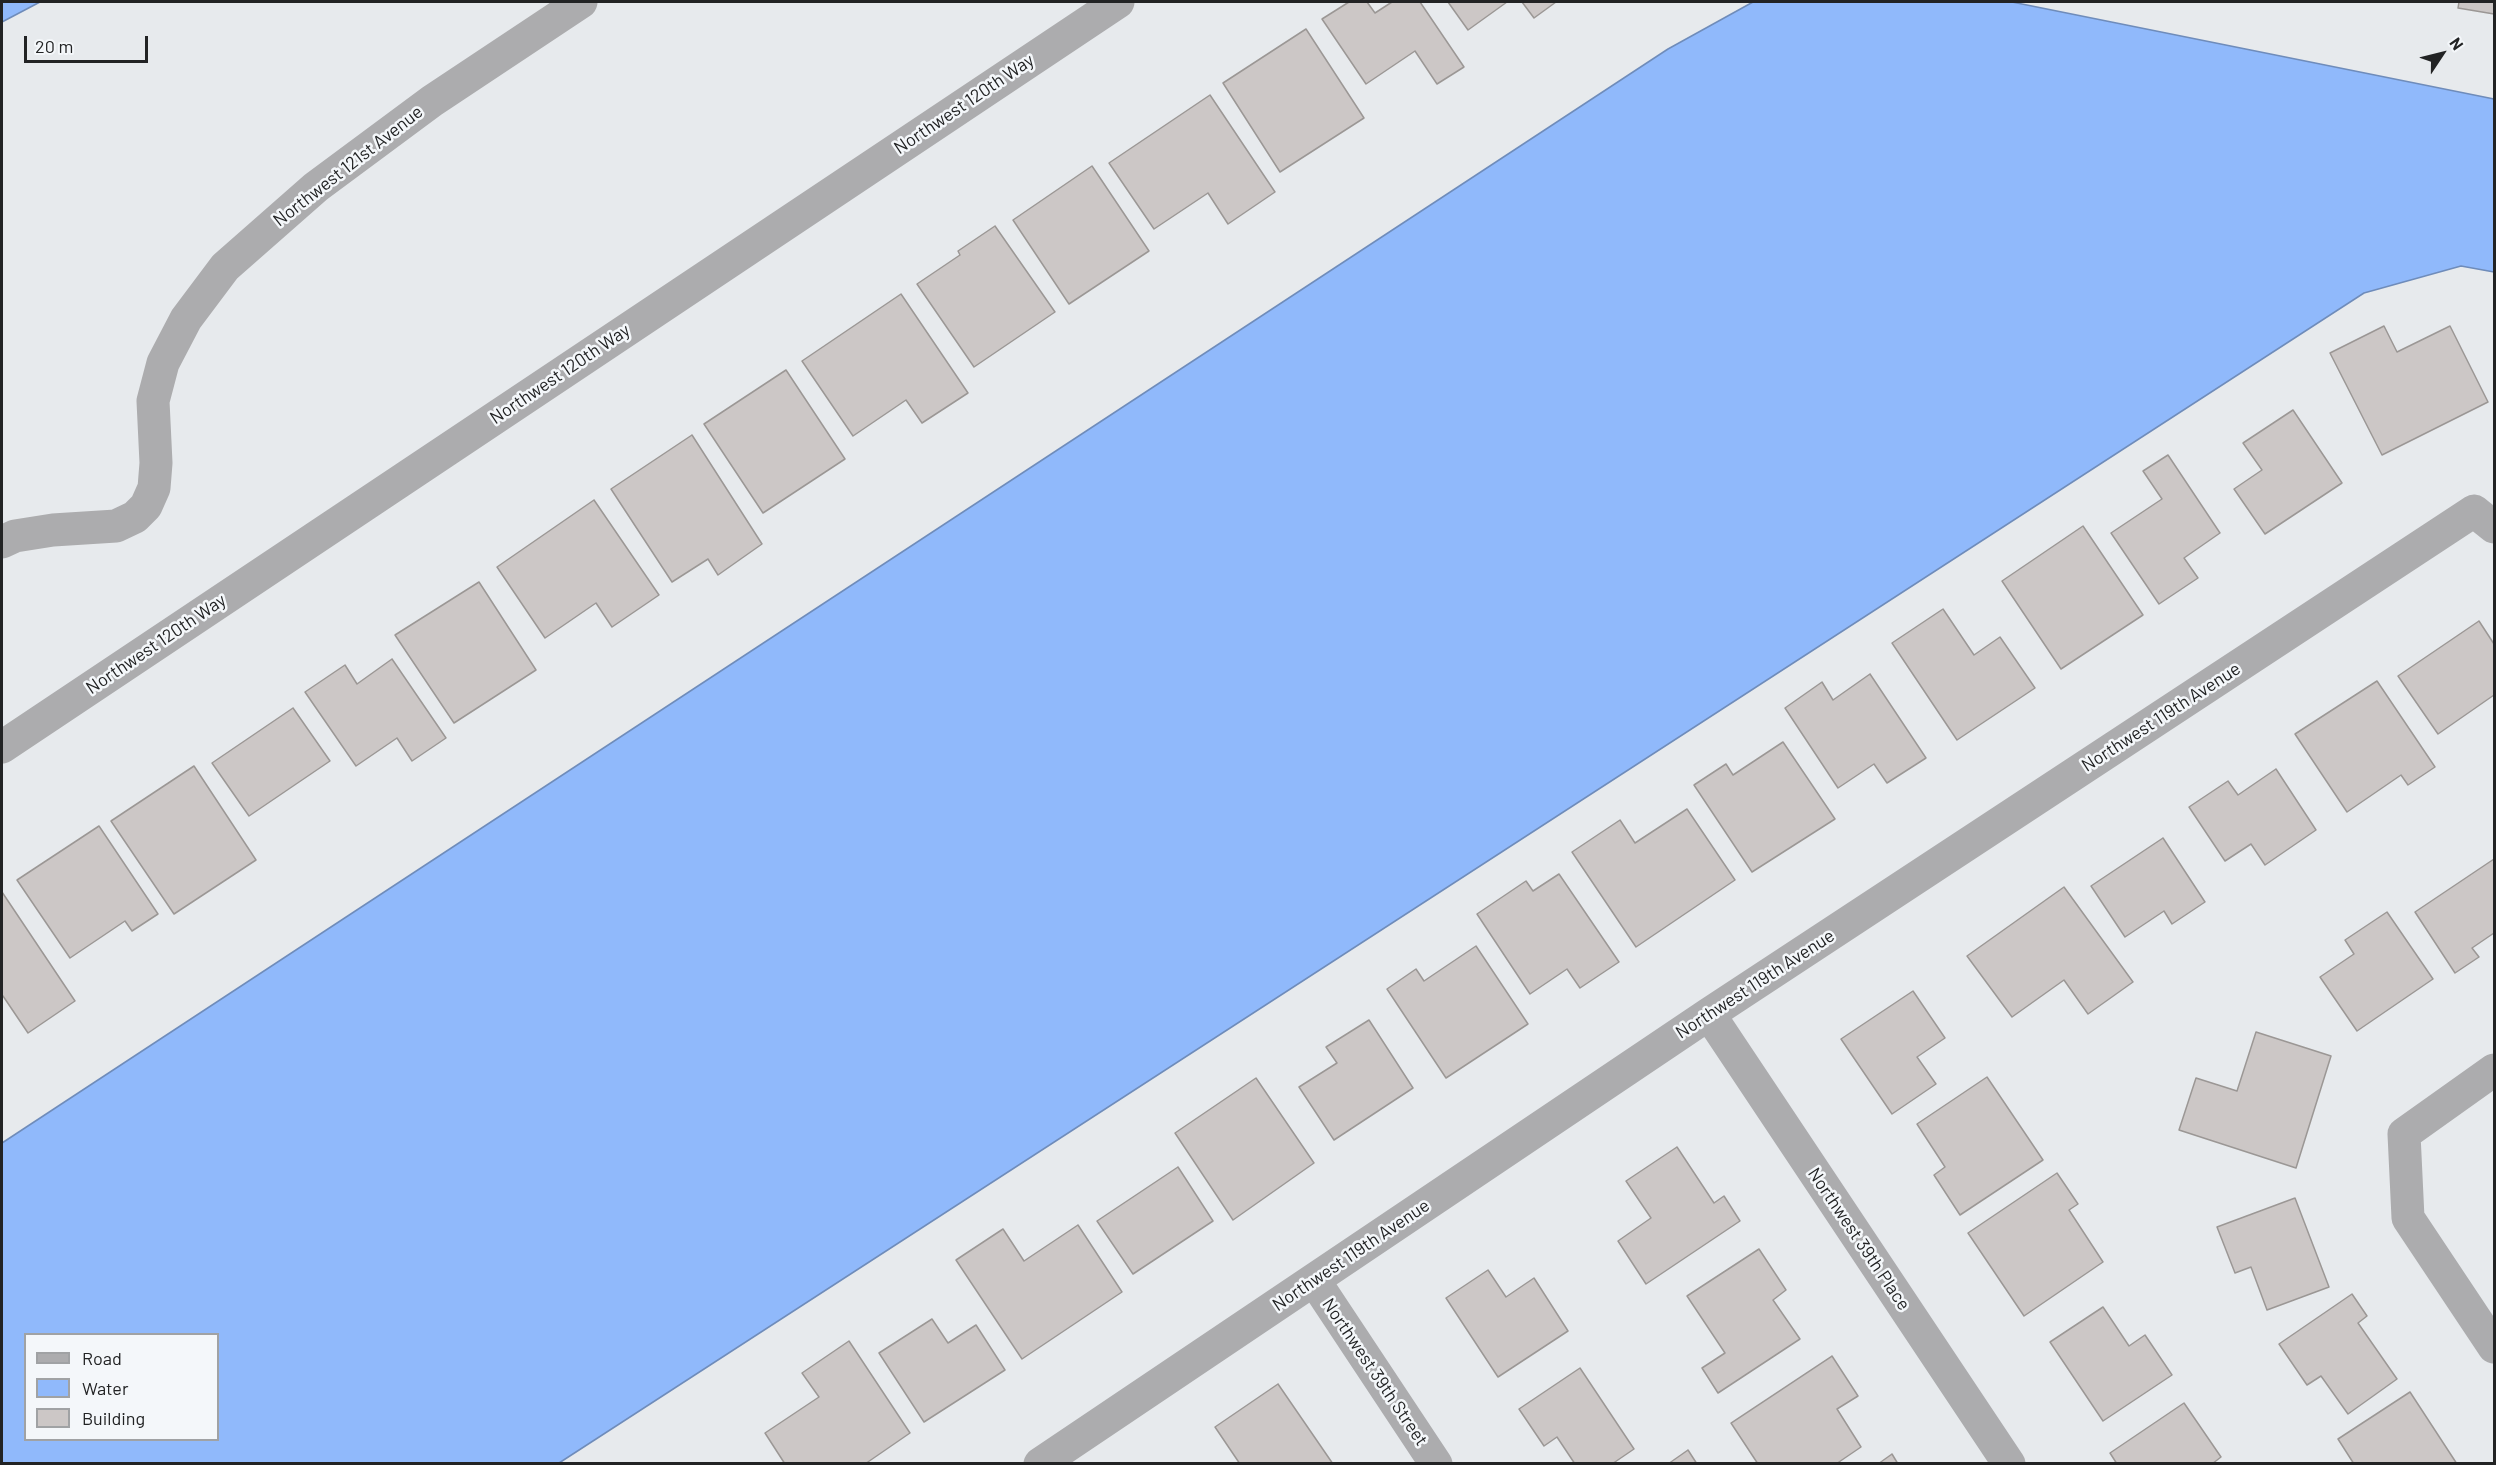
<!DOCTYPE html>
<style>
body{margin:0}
#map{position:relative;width:2496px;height:1465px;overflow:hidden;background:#e7eaed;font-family:Barlow,sans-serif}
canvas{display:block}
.frame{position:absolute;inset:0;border:3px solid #222324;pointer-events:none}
.legend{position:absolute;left:24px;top:1333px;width:195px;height:108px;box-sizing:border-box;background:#f4f7fa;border:2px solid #a0a2a4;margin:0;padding:8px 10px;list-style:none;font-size:18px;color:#222324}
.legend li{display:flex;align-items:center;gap:12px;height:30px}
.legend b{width:30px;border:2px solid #a0a2a4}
.north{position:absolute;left:2412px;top:24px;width:60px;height:60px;-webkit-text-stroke:4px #f4f7fa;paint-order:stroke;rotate:55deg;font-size:16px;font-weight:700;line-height:24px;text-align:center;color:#222324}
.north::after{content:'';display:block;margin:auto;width:21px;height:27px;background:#222324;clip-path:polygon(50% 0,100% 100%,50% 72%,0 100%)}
.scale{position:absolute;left:24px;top:36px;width:124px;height:27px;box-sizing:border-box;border:3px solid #222324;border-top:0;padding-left:8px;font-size:18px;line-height:21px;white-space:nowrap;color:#222324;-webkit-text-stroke:4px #f4f7fa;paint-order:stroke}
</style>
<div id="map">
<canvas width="2496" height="1465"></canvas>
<div class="frame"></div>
<ul class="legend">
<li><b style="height:8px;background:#acacae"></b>Road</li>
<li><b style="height:16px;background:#90b9fb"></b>Water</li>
<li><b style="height:16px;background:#ccc7c6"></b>Building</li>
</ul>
<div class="north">N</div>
<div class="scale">20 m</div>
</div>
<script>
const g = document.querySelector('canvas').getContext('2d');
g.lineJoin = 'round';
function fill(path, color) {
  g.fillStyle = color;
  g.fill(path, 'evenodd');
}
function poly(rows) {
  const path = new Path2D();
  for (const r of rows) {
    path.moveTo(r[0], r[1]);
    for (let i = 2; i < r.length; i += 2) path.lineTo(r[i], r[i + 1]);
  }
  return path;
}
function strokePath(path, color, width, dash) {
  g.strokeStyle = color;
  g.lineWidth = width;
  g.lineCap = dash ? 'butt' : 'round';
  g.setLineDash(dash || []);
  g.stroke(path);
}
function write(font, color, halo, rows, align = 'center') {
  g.font = font + ' Barlow,sans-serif';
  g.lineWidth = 5;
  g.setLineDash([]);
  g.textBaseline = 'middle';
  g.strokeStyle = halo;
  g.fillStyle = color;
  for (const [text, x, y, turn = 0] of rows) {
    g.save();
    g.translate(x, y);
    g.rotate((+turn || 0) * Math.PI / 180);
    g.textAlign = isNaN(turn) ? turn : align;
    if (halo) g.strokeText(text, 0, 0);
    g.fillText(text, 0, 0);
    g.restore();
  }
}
const water = poly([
 [2,2,40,2,2,22,2,2],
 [1753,2,2012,2,2494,99,2494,272,2461,266,2364,293,559,1463,2,1463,2,1143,1668,49,1753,2],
 [26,1334,218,1334,218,1440,26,1440,26,1334]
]);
fill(water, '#90b9fb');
strokePath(water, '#6f8cba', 1.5);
const building = poly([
 [1349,2,1367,2,1375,13,1392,2,1420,2,1464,67,1437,84,1415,51,1366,84,1322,19,1349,2],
 [1448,2,1507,2,1468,30,1448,2],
 [1522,2,1556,2,1534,18,1522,2],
 [2459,2,2494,2,2494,14,2458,8,2459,2],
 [1306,29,1364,118,1280,172,1223,83,1306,29],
 [1210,95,1275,192,1228,224,1208,193,1154,229,1109,163,1210,95],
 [1092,166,1149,251,1069,304,1013,220,1092,166],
 [995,226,1055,312,974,367,917,284,960,255,958,251,995,226],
 [901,294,968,393,922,423,906,400,853,436,802,361,901,294],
 [2384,326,2397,352,2450,326,2488,402,2382,455,2330,353,2384,326],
 [786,370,845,459,763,513,704,424,786,370],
 [2293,410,2342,483,2265,534,2234,489,2262,470,2243,443,2293,410],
 [692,435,762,544,718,575,708,559,672,582,611,489,692,435],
 [2168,455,2220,533,2184,558,2198,578,2159,604,2111,533,2162,499,2143,471,2168,455],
 [594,500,659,595,612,627,596,603,545,638,497,567,594,500],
 [2083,526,2143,615,2061,669,2002,581,2083,526],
 [479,582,536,670,454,723,395,635,479,582],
 [1943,609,1974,655,2000,637,2035,688,1957,740,1892,643,1943,609],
 [2479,621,2494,644,2494,695,2438,734,2398,676,2479,621],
 [392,659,446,738,412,761,397,738,356,766,305,692,345,665,357,684,392,659],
 [1870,674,1926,758,1887,783,1874,764,1838,788,1785,708,1822,682,1833,700,1870,674],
 [2377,681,2435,767,2408,785,2401,775,2347,812,2295,734,2377,681],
 [293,708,330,761,249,816,212,763,293,708],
 [1783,742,1835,819,1752,872,1694,785,1726,764,1733,775,1783,742],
 [194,766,256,860,174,914,111,821,194,766],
 [2276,769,2316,830,2265,865,2251,844,2225,861,2189,807,2228,781,2238,795,2276,769],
 [1687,809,1735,880,1636,947,1572,852,1620,820,1635,843,1687,809],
 [99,826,158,914,132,931,125,921,70,958,17,880,99,826],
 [2163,838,2205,902,2172,924,2164,911,2125,937,2091,886,2163,838],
 [2494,859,2494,933,2472,948,2479,957,2455,973,2415,912,2494,859],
 [1559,874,1619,962,1580,988,1567,969,1530,994,1477,914,1526,881,1533,891,1559,874],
 [2064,887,2133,982,2088,1014,2064,980,2012,1017,1967,956,2064,887],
 [2,892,75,1001,28,1033,3,996,2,997,2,892],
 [2387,912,2433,979,2357,1031,2320,977,2354,954,2345,940,2387,912],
 [1476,946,1528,1024,1446,1078,1387,989,1416,969,1424,981,1476,946],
 [1913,991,1945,1038,1917,1057,1936,1084,1892,1114,1841,1039,1913,991],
 [1369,1020,1413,1088,1334,1140,1299,1087,1337,1063,1326,1047,1369,1020],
 [2256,1032,2331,1056,2296,1168,2179,1130,2196,1078,2237,1091,2256,1032],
 [1987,1077,2043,1160,1960,1215,1934,1175,1945,1167,1917,1124,1987,1077],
 [1256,1078,1314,1163,1233,1220,1175,1133,1256,1078],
 [1677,1147,1714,1203,1724,1196,1740,1221,1646,1284,1618,1241,1651,1218,1626,1181,1677,1147],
 [1178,1167,1213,1221,1133,1274,1097,1221,1178,1167],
 [2057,1173,2078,1204,2069,1210,2103,1262,2024,1316,1968,1233,2057,1173],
 [2295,1198,2329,1287,2267,1310,2251,1267,2235,1273,2217,1227,2295,1198],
 [1078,1225,1122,1292,1022,1359,956,1260,1003,1229,1024,1261,1078,1225],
 [1759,1249,1786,1290,1773,1300,1800,1339,1718,1393,1702,1368,1725,1353,1687,1296,1759,1249],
 [1488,1270,1506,1297,1534,1278,1568,1331,1498,1377,1446,1298,1488,1270],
 [2352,1294,2367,1316,2358,1323,2397,1379,2348,1414,2321,1376,2307,1385,2279,1344,2352,1294],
 [2103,1307,2129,1346,2145,1335,2172,1375,2103,1421,2050,1342,2103,1307],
 [932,1319,948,1343,976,1325,1005,1370,924,1422,879,1353,932,1319],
 [849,1341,910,1433,865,1464,785,1464,765,1433,819,1397,802,1373,849,1341],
 [1832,1356,1858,1396,1837,1409,1861,1447,1836,1464,1758,1464,1731,1423,1832,1356],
 [1580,1368,1634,1449,1612,1464,1575,1464,1557,1437,1544,1446,1519,1409,1580,1368],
 [1278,1384,1333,1464,1240,1464,1215,1427,1278,1384],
 [2410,1392,2457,1464,2354,1464,2338,1439,2410,1392],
 [2184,1403,2221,1457,2212,1464,2117,1464,2110,1453,2184,1403],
 [1688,1450,1697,1464,1668,1464,1688,1450],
 [1892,1454,1898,1464,1878,1464,1892,1454]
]);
fill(building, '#ccc7c6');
strokePath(building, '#9b9795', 1.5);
strokePath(poly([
 [2,542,15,536,53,530,116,526,135,517,146,506,154,488,156,463,153,401,163,363,186,319,225,267,316,187,432,101,581,2],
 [2,747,1118,2],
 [1709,1014,2009,1464],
 [2494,1070,2404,1134,2408,1218,2494,1347],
 [1314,1280,1436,1464],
 [1040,1464,1709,1014,2474,511,2494,527]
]), '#acacae', 33);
write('18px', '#222324', '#f4f7fa', [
 ["Northwest 120th Way",964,104,-34],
 ["Northwest 121st Avenue",348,166,-38],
 ["Northwest 120th Way",560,374,-34],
 ["Northwest 120th Way",156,644,-34],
 ["Northwest 119th Avenue",2161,717,-33],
 ["Northwest 119th Avenue",1755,984,-33],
 ["Northwest 39th Place",1859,1239,56],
 ["Northwest 119th Avenue",1351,1255,-34],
 ["Northwest 39th Street",1375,1372,56]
]);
</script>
